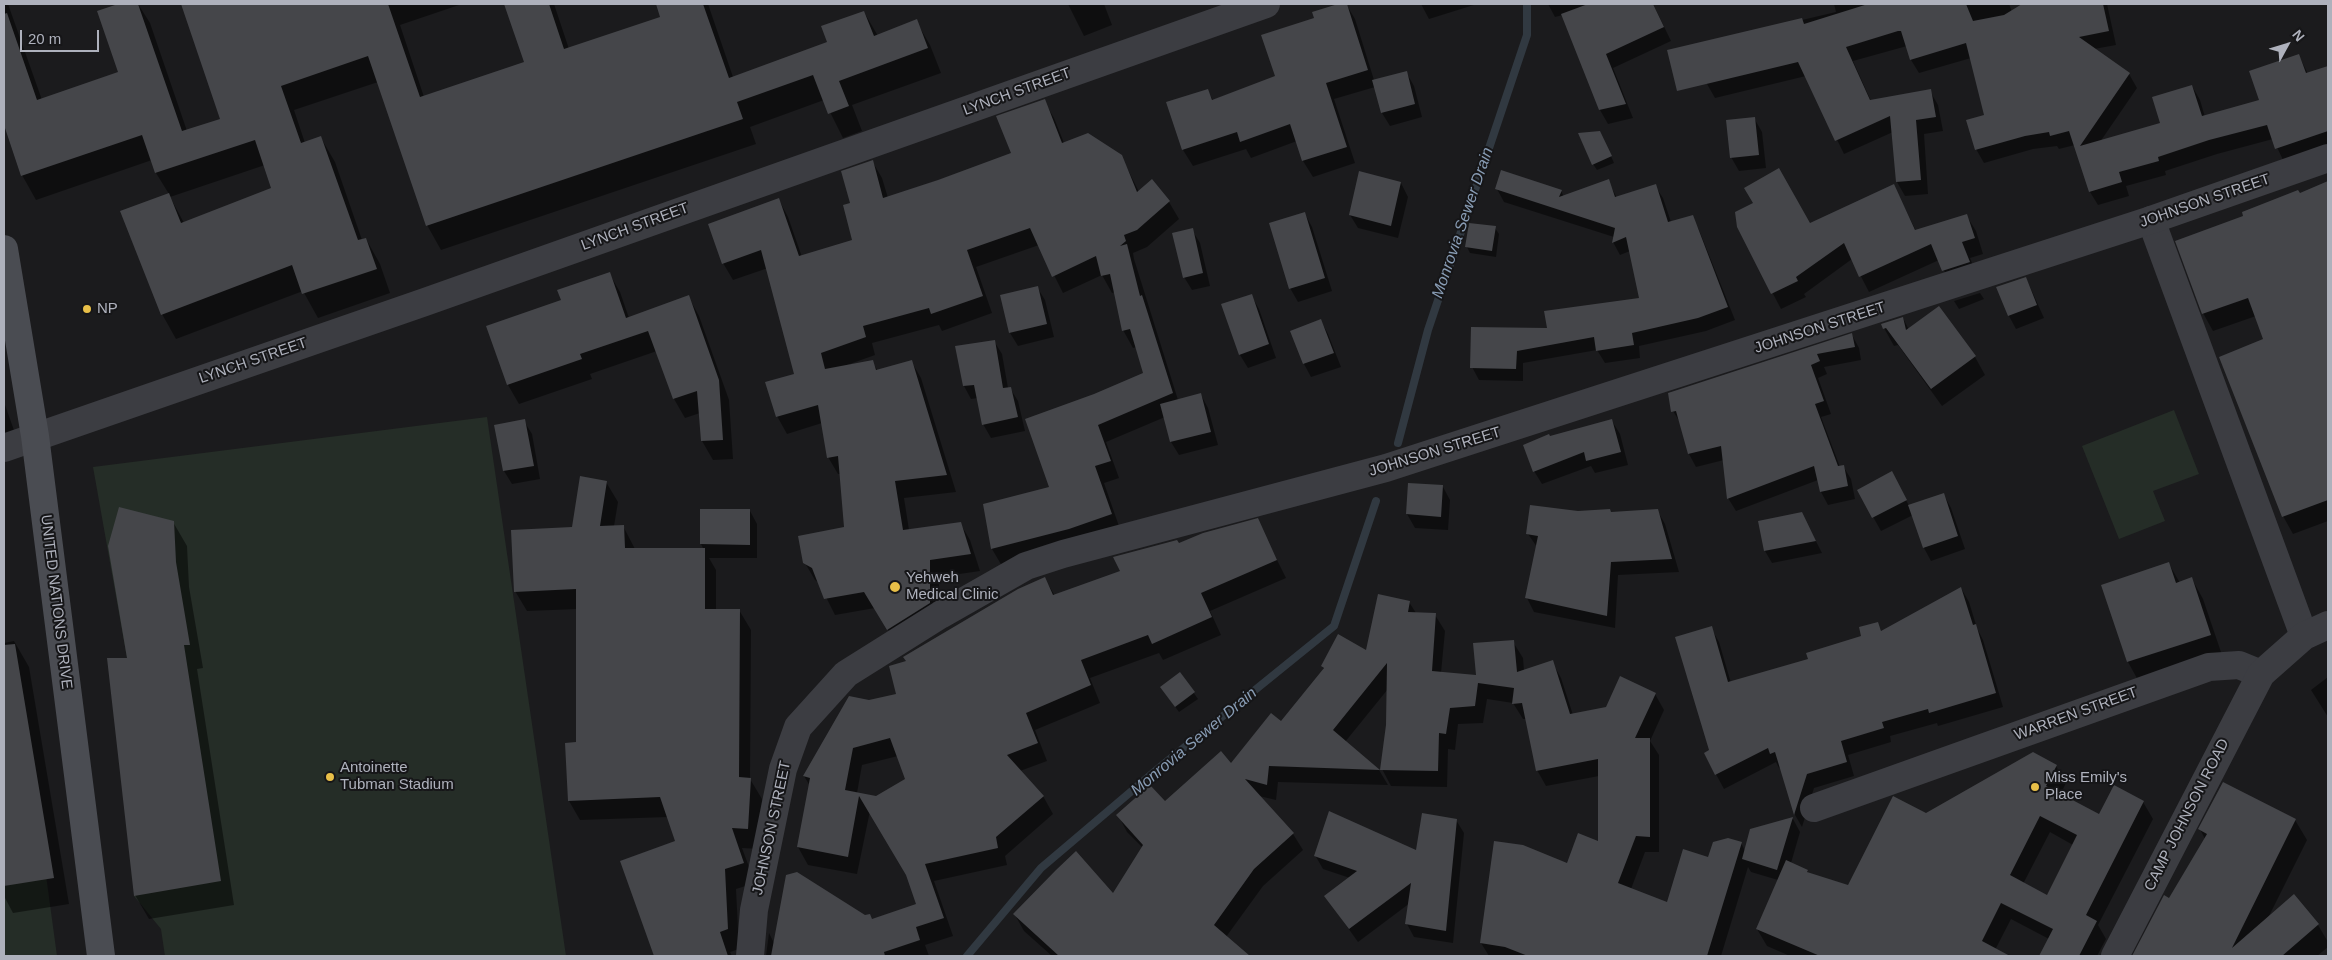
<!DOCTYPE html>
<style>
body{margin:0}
#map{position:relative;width:2332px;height:960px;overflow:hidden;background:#1b1b1d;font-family:Arial,sans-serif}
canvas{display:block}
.frame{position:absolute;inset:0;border:5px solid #aeb1bc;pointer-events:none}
.north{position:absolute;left:2262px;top:20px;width:50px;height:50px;-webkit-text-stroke:4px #161618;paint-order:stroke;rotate:51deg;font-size:14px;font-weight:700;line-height:20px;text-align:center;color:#aeb1bc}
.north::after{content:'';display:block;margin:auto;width:18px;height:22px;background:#aeb1bc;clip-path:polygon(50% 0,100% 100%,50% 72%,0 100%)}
.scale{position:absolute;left:20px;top:30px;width:79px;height:22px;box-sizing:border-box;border:2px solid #aeb1bc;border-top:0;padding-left:6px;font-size:15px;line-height:18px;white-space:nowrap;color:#aeb1bc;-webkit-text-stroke:4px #161618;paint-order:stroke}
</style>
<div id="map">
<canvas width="2332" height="960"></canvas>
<div class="frame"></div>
<div class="north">N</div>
<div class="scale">20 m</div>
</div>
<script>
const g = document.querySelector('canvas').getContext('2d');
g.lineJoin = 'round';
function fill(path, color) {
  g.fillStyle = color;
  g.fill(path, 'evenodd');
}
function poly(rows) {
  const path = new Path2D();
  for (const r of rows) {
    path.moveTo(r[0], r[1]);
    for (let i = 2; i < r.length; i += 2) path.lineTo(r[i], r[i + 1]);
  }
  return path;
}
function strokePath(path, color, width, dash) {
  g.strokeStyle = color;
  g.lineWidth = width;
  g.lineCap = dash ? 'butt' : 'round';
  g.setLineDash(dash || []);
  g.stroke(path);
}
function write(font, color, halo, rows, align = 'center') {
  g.font = font + ' Arial,sans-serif';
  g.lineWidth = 4;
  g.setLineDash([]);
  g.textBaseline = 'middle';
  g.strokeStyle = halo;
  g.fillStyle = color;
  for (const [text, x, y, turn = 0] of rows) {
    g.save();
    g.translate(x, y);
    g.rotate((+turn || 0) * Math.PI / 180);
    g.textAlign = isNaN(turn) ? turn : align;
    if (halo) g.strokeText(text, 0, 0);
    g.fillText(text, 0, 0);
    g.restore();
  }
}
fill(poly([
 [2174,410,2199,474,2153,491,2165,521,2119,539,2082,446],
 [487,417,566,956,165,956,161,929,134,896,127,658,93,467],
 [46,875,57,956,4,956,4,886]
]), '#252d27');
fill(poly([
 [4,4,8,4,42,100,120,73,98,12,121,4,138,4,150,23,187,131,222,119,182,4,462,4,400,25,424,97,525,63,505,4,554,4,569,49,662,18,657,4,708,4,733,77,828,43,864,12,878,36,916,21,930,45,941,73,852,105,862,131,843,138,824,100,750,127,756,144,441,250,427,225,378,82,294,110,305,143,321,138,335,162,362,240,366,239,380,264,390,293,318,318,303,291,176,339,162,314,169,194,156,173,152,160,36,200,22,175,4,121],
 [265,165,273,189,184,223,170,197],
 [1068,4,1104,4,1112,25,1084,36],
 [1343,4,1346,4,1355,19,1374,80,1406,72,1414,86,1422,117,1390,126,1382,113,1375,87,1334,99,1355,163,1313,177,1303,161,1297,141,1251,158,1246,149,1193,166,1183,150,1207,90,1213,100,1276,77,1315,19,1313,13],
 [1421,4,1477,4,1429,19],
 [1548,4,1653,4,1671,41,1613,68,1633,118,1608,124,1600,110,1563,15,1555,17],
 [1834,4,2009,4,2012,12,2025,4,2107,4,2116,45,2094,49,2129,74,2137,88,2100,142,2162,123,2192,86,2200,100,2205,117,2260,101,2299,56,2308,74,2328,67,2328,147,2284,162,2273,139,2217,154,2165,171,2166,175,2126,186,2129,196,2098,205,2090,192,2075,145,2059,149,2057,146,2033,149,1984,163,1976,149,1985,116,1971,58,1919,73,1911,60,1907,46,1853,61,1871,101,1930,91,1938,105,1943,131,1924,134,1928,194,1905,196,1897,182,1893,132,1844,154,1806,76,1715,98,1707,84,1700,44,1836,12],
 [1044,101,1054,118,1064,143,1121,156,1139,192,1169,202,1179,219,1147,247,1133,253,1134,259,1178,400,1201,395,1208,408,1218,445,1179,455,1171,442,1165,417,1106,442,1119,478,1104,483,1121,532,1002,566,992,549,985,505,1051,488,1094,395,1145,374,1137,347,1133,348,1123,330,1115,292,1112,293,1102,275,1063,293,1039,245,976,267,992,313,942,331,939,325,872,343,875,355,847,365,872,362,878,371,911,361,921,378,956,492,904,498,909,530,960,523,970,540,980,571,939,577,939,620,898,646,875,608,835,615,819,583,815,580,805,563,846,528,841,474,838,474,828,457,822,423,787,434,777,416,796,375,768,268,733,280,723,263,779,200,788,217,802,257,853,241,852,204,872,161,882,178,888,198,1012,154],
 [1754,118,1762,132,1766,168,1739,171,1731,157],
 [1603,138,1614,163,1597,170,1593,164],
 [1608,181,1617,198,1655,186,1663,198,1671,222,1692,217,1699,230,1735,320,1706,331,1639,346,1640,358,1605,363,1597,350,1523,363,1523,381,1479,380,1472,367,1641,299,1630,251,1620,255,1613,242,1614,237,1504,202,1497,189,1561,191,1564,197],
 [2328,182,2328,521,2293,534,2283,516,2265,340,2256,316,2213,331,2203,313,2299,194],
 [1401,183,1408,197,1398,238,1358,228,1350,215],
 [1894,186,1916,231,1966,215,1976,231,1983,254,1970,258,1978,278,1952,287,1939,260,1869,292,1852,259,1804,294,1806,297,1781,309,1738,227,1810,224],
 [1305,214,1312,227,1332,291,1298,302,1290,288],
 [1495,228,1499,234,1496,257,1470,253,1467,247],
 [1192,230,1200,243,1210,286,1192,290,1184,277],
 [609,273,620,292,629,318,688,296,699,316,729,400,733,459,713,460,702,441,700,413,685,418,674,399,657,351,590,374,592,379,519,404,508,385,563,301],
 [2026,278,2044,318,2016,329,2009,316],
 [1037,287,1045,300,1054,337,1018,346,1010,333],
 [1980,293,1984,299,1959,309,1954,301],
 [1251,295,1259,309,1276,358,1248,368,1240,355],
 [1939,308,1975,357,1985,375,1942,406,1898,345,1894,346,1884,328,1903,318,1909,330],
 [1321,321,1328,334,1341,367,1311,377,1304,364,1292,332],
 [1852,335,1859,348,1861,360,1824,367,1827,374,1818,378,1831,414,1821,417,1840,467,1843,466,1851,479,1855,499,1828,505,1821,492,1818,480,1736,511,1728,498,1724,460,1696,467,1689,454,1681,424,1673,411],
 [994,341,1002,354,1008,388,1010,388,1018,401,1025,431,991,438,983,424,978,398,971,399,964,386,957,347],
 [4,402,16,436,4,440],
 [524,421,532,434,540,479,512,484,504,471,496,426],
 [1612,421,1620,434,1628,465,1595,473,1591,466,1542,484,1534,471,1550,438],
 [606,482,618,502,614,526,623,526,635,549,704,550,701,544,701,510,750,511,757,524,757,558,709,558,716,570,716,610,739,610,751,630,750,779,762,799,759,849,742,848,755,883,736,889,739,949,730,952,732,956,655,955,677,842,668,817,580,820,569,801,577,744,578,609,527,611,515,591,573,528],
 [1409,484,1443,487,1450,500,1448,530,1415,528,1407,514],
 [1899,486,1909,506,1944,495,1951,508,1965,549,1931,561,1924,548,1913,515,1881,531,1858,490],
 [1657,510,1665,524,1679,572,1618,575,1615,628,1534,612,1527,598,1537,547,1528,534,1578,512,1611,513],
 [1802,514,1822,553,1772,563,1765,551,1760,522],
 [1257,520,1286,578,1210,611,1221,635,1163,660,1159,653,1090,678,1100,703,1035,730,1047,761,1020,771,1043,796,1053,814,1005,856,1007,865,934,881,953,936,925,945,929,956,766,956,769,933,774,943,872,920,917,905,907,875,870,811,857,874,808,865,798,847,810,786,804,776,869,702,897,695,908,662,1045,579,1055,596,1121,572,1179,545],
 [898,756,906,779,876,797,857,793,862,765],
 [173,522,187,546,189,587,203,668,197,669,234,905,149,919,135,895,128,660],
 [2169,564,2180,583,2192,579,2203,599,2222,655,2139,682,2128,662,2102,586],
 [1961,588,1969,602,1977,628,1983,640,2003,707,1938,726,1937,723,1890,736,1891,742,1848,755,1854,776,1814,788,1802,827,1795,815,1781,767,1779,768,1776,762,1724,789,1705,754,1710,751,1711,628,1719,642,1731,683,1809,660,1863,637,1877,623,1882,632],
 [1409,602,1416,613,1435,615,1445,631,1441,673,1477,677,1513,642,1523,658,1524,671,1552,662,1561,678,1573,715,1607,708,1655,694,1664,710,1650,741,1659,755,1659,852,1645,852,1631,889,1668,903,1709,859,1741,843,1745,851,1751,830,1793,819,1800,832,1791,863,1807,871,1809,874,1848,886,1926,815,2056,766,2066,783,2060,795,2099,816,2143,802,2153,819,2098,925,2106,939,2097,956,2040,956,2049,939,2011,919,1995,950,2007,956,1790,956,1767,946,1757,929,1778,880,1751,872,1748,867,1721,956,1489,956,1481,943,1568,864,1599,843,1599,776,1546,786,1537,770,1527,719,1523,719,1513,703,1487,699,1483,723,1458,724,1455,750,1448,749,1447,787,1391,786,1382,769,1387,725,1388,689,1345,742,1379,770,1388,785,1278,782,1276,800,1259,796,1293,834,1303,850,1263,886,1226,937,1239,948,1243,956,1102,956,1072,920,1086,956,1052,956,1024,931,1015,915,1113,895,1143,848,1127,832,1118,815,1165,803,1231,765,1281,723,1324,670,1322,666,1367,652],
 [2050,832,2073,845,2047,896,2023,884],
 [14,641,29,667,69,904,13,913,4,896,4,643],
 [1180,674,1198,699,1179,712,1165,693],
 [2328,677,2328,717,2311,690],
 [1456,820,1464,833,1453,943,1414,937,1407,924,1410,903,1358,942,1326,897,1350,878,1323,869,1315,855,1417,852],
 [2295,820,2307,840,2268,918,2293,896,2318,925,2328,942,2328,947,2317,956,2134,956,2164,897,2169,900,2205,839,2200,829]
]), '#0007');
strokePath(poly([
 [1398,443,1428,330,1527,35,1527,4],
 [967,956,1041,868,1160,767,1334,626,1376,501]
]), '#313941', 8);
fill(poly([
 [118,4,138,4,182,131,220,119,181,4,388,4,420,97,524,62,504,4,549,4,564,49,660,17,656,4,703,4,729,78,827,42,821,26,864,11,874,36,917,19,928,48,839,81,849,106,828,114,813,75,737,102,743,119,426,226,368,56,281,86,301,143,321,136,358,240,366,238,377,269,302,294,292,265,161,315,120,211,169,193,181,223,271,188,255,140,155,173,142,135,21,176,4,125,4,14,7,13,37,100,118,72,97,11],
 [1338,4,1347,4,1368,70,1326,83,1347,147,1302,161,1290,124,1240,142,1237,132,1182,150,1166,102,1208,89,1212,100,1275,76,1261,35,1314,18,1312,12],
 [1588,4,1653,4,1664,27,1606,54,1626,104,1599,110,1561,14],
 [1868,4,1966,4,1973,21,2004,15,2022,4,2103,4,2109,31,2079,37,2130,73,2080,146,2160,123,2152,97,2192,85,2202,116,2259,100,2249,71,2299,54,2306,73,2328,66,2328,131,2275,149,2267,125,2209,140,2158,157,2159,161,2119,172,2122,182,2089,192,2069,131,2050,136,2049,132,2025,136,1975,150,1966,120,1984,115,1966,43,1910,60,1901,31,1898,31,1846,47,1870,100,1931,89,1936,117,1916,120,1921,180,1896,182,1890,116,1835,141,1798,62,1677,91,1667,50,1802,18,1804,24],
 [1407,71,1415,104,1381,113,1372,80],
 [1045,99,1062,143,1088,133,1122,155,1137,192,1152,179,1170,201,1137,230,1124,235,1126,241,1120,246,1127,244,1140,296,1142,295,1173,393,1098,425,1111,461,1095,466,1112,514,1069,529,991,549,983,504,1049,487,1025,419,1094,394,1143,373,1130,329,1122,331,1110,274,1101,276,1096,256,1052,277,1030,228,967,250,983,296,931,314,929,308,863,326,866,337,821,353,825,369,873,360,876,370,912,360,947,475,895,481,903,530,961,522,971,554,930,560,930,603,887,630,864,592,824,599,812,568,803,563,798,536,844,527,838,456,827,458,818,405,776,417,765,382,794,374,761,250,722,264,708,224,779,198,799,256,852,240,843,205,850,203,841,171,873,160,883,198,938,180,1011,153,996,116],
 [1755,117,1759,155,1730,158,1726,120],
 [1600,131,1612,156,1592,165,1578,133],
 [1779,168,1810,223,1894,184,1915,230,1967,214,1975,238,1962,242,1970,262,1942,271,1931,244,1859,277,1844,243,1796,277,1798,281,1771,294,1737,227,1735,212,1753,203,1744,188],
 [1501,170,1562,190,1559,197,1609,179,1615,197,1656,184,1668,222,1693,215,1728,307,1698,318,1632,333,1634,345,1596,351,1594,337,1517,351,1516,369,1470,368,1471,327,1547,328,1544,311,1639,298,1626,237,1612,243,1615,228,1495,189],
 [1359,171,1401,182,1391,226,1349,215],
 [2328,181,2328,500,2282,517,2219,357,2263,339,2248,298,2202,314,2175,241,2243,216,2242,212,2298,190,2300,193],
 [1305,212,1325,278,1289,289,1269,223],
 [1469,223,1496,226,1492,251,1465,247],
 [1193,228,1203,273,1183,278,1172,233],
 [610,272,626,318,689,295,719,380,723,440,701,441,697,391,673,399,648,331,580,354,582,359,507,385,486,326,561,300,557,290],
 [2026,277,2037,305,2008,316,1996,287],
 [1038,286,1047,324,1009,333,1000,295],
 [1252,294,1269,344,1239,355,1221,304],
 [1939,306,1976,356,1931,389,1886,328,1883,329,1881,324,1903,317,1906,330],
 [1321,319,1334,353,1303,364,1290,331],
 [1852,333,1855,347,1817,354,1820,361,1811,365,1824,401,1815,404,1838,466,1844,465,1848,486,1820,492,1814,466,1727,499,1721,446,1688,454,1676,411,1671,412,1668,393],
 [995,340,1003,388,1011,387,1018,417,982,425,974,385,963,386,955,346],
 [1201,393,1211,432,1170,442,1160,404],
 [525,419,534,466,503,471,494,425],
 [1612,419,1621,452,1586,461,1584,452,1533,472,1523,445,1549,434,1550,436],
 [1892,471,1907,500,1872,518,1857,490],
 [580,476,607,481,600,526,624,525,625,548,705,548,705,609,740,609,739,777,751,778,748,829,732,828,744,863,725,869,728,929,720,932,728,956,654,956,620,861,675,841,660,797,568,801,565,743,576,742,576,589,514,592,511,530,572,527],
 [1408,483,1443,485,1441,517,1406,514],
 [1944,493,1958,536,1923,548,1908,505],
 [1530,505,1578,511,1610,509,1611,512,1658,509,1672,559,1611,562,1607,616,1525,598,1538,536,1526,534],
 [119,507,174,521,176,562,190,645,184,645,221,881,134,896,107,658,127,658,108,546],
 [700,509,750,509,750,545,700,544],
 [1802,512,1816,541,1764,551,1758,521],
 [1258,518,1277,560,1201,593,1212,617,1152,644,1148,635,1081,660,1091,685,1026,713,1038,743,1007,755,1044,796,996,837,998,848,925,864,944,918,916,927,920,940,884,952,885,956,771,956,786,875,797,872,865,915,870,914,872,919,916,904,906,875,859,796,848,857,797,847,810,778,803,776,849,696,869,700,896,694,889,666,906,661,903,657,1018,589,1045,577,1053,595,1120,571,1113,557,1177,540,1179,543,1203,533],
 [890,738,905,779,876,796,845,790,853,748],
 [2169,562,2176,583,2192,577,2211,635,2127,662,2101,585],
 [1961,587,1973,625,1976,624,1996,693,1929,713,1928,709,1882,722,1884,728,1841,741,1847,762,1807,774,1794,815,1775,752,1770,754,1768,748,1715,775,1704,753,1709,750,1675,637,1712,626,1728,682,1808,659,1806,653,1861,636,1859,627,1878,622,1881,631],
 [1378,594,1410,601,1408,612,1436,613,1432,671,1476,675,1473,643,1514,640,1517,672,1553,660,1570,714,1606,707,1620,676,1656,693,1635,738,1650,738,1650,837,1636,836,1618,883,1667,902,1683,849,1708,857,1713,842,1728,838,1742,842,1707,956,1528,956,1505,947,1480,943,1494,841,1523,845,1567,863,1578,833,1598,841,1598,759,1536,771,1522,703,1512,704,1514,688,1478,683,1475,706,1450,708,1446,734,1439,733,1438,771,1380,770,1386,725,1387,663,1333,730,1380,770,1269,766,1267,785,1245,779,1294,833,1254,869,1214,925,1250,956,1059,956,1013,914,1056,870,1076,851,1113,893,1143,845,1116,815,1150,785,1165,801,1221,751,1231,763,1271,713,1281,721,1324,668,1321,666,1338,634,1366,650],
 [15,644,54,878,4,886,4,645],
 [1180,672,1195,692,1175,707,1160,687],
 [2033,752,2057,765,2046,786,2099,814,2114,785,2144,801,2086,915,2097,921,2079,956,2039,956,2053,929,2001,903,1982,941,2010,956,1820,956,1756,929,1786,860,1808,870,1807,872,1848,885,1893,796,1926,813],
 [2040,816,2077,835,2047,895,2010,875],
 [2223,782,2296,819,2232,948,2294,894,2319,924,2282,956,2132,956,2164,895,2169,898,2207,834,2198,829],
 [1329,811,1416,850,1422,813,1457,819,1446,931,1405,924,1411,883,1349,929,1324,896,1357,871,1314,856],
 [1793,817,1777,870,1742,859,1750,829]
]), '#45464a');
strokePath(poly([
 [2151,220,2304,636],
 [1814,808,2209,667,2239,665,2261,674]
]), '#3c3d42', 28);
strokePath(poly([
 [4,448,425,302,1266,4],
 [750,956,754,910,783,769,798,727,846,674,940,615,1026,566,1063,554,1386,468,2151,220,2328,158],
 [2115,956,2261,674,2304,636,2328,625]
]), '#3c3d42', 28);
strokePath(poly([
 [4,249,35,436,101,956]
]), '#4a4c52', 28);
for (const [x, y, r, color] of [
 [87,309,5,"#e8bf48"],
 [895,587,6,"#e8bf48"],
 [330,777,5,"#e8bf48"],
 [2035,787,5,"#e8bf48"]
]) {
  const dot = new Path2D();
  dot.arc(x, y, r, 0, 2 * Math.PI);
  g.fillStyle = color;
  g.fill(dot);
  strokePath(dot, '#161618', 2);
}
write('15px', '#aeb1bc', '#161618', [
 ["LYNCH STREET",1017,92,-20],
 ["JOHNSON STREET",2205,201,-19],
 ["LYNCH STREET",635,227,-20],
 ["JOHNSON STREET",1820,328,-18],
 ["LYNCH STREET",253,361,-19],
 ["JOHNSON STREET",1435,452,-17],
 ["UNITED NATIONS DRIVE",56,602,83],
 ["WARREN STREET",2076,714,-20],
 ["CAMP JOHNSON ROAD",2187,815,-63],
 ["JOHNSON STREET",772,828,-78]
]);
write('15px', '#aeb1bc', '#161618', [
 ["NP",97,309],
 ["Yehweh",906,578],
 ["Medical Clinic",906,595],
 ["Antoinette",340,768],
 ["Tubman Stadium",340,785],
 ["Miss Emily's",2045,778],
 ["Place",2045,795]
], 'left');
write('italic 16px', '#889cb4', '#161618', [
 ["Monrovia Sewer Drain",1463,223,-71],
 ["Monrovia Sewer Drain",1194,742,-40]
]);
</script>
